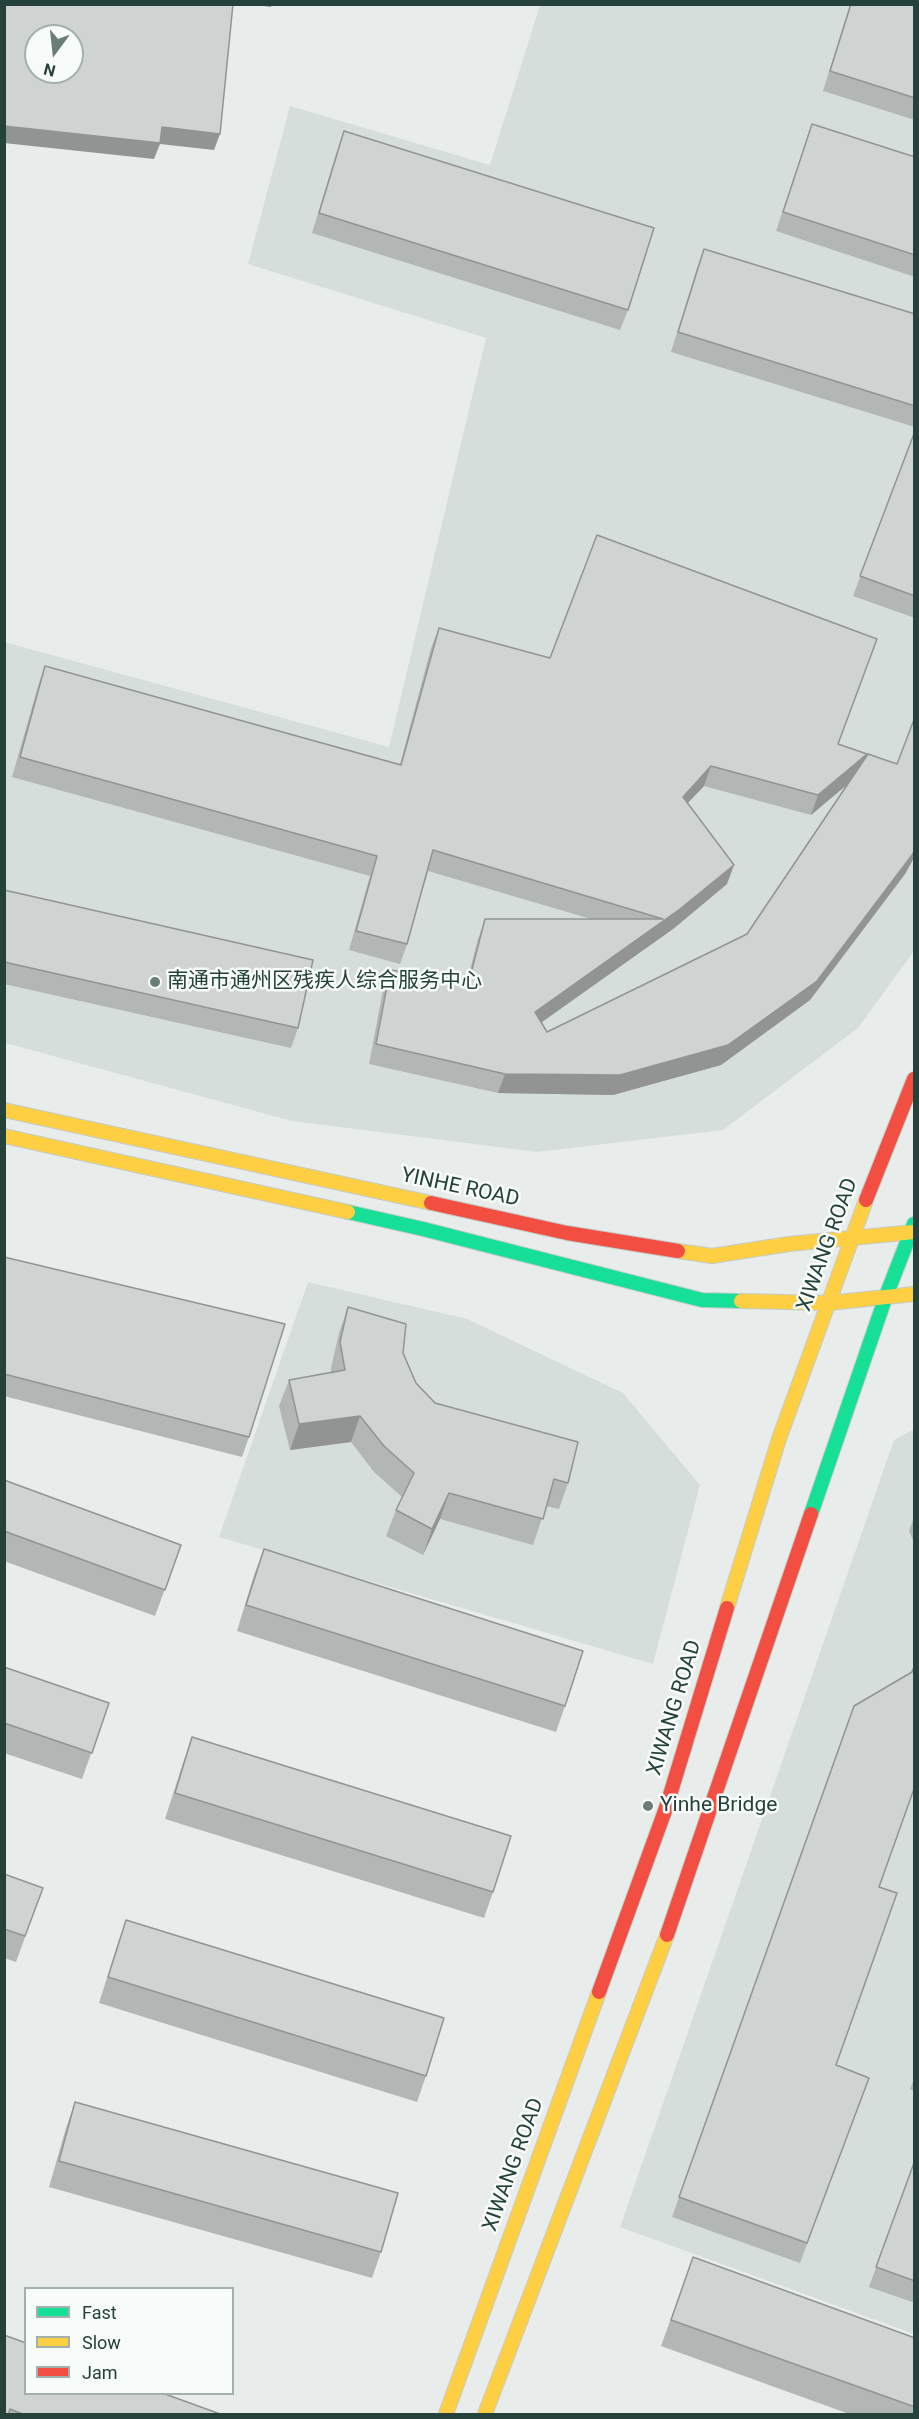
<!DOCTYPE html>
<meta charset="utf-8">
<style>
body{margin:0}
#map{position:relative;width:919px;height:2419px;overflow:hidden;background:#e8edeb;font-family:Roboto,sans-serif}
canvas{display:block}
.frame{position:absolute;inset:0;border:6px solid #24423a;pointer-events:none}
.legend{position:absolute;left:24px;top:2287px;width:210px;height:108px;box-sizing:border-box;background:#f7fbf9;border:2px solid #a3b1ad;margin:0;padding:8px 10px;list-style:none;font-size:18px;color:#24423a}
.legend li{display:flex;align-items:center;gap:12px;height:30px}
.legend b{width:30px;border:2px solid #a3b1ad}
.north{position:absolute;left:24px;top:24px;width:60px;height:60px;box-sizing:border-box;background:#f7fbf9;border:2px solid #a3b1ad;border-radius:50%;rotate:195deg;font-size:16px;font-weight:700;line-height:24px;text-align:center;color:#24423a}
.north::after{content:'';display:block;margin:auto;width:21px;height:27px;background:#697e78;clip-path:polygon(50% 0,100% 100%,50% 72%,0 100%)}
</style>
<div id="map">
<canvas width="919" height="2419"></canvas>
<div class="frame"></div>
<ul class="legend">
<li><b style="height:8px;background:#16e098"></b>Fast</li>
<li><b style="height:8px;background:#ffcf43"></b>Slow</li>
<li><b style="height:8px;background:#f24e42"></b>Jam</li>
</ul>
<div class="north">N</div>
</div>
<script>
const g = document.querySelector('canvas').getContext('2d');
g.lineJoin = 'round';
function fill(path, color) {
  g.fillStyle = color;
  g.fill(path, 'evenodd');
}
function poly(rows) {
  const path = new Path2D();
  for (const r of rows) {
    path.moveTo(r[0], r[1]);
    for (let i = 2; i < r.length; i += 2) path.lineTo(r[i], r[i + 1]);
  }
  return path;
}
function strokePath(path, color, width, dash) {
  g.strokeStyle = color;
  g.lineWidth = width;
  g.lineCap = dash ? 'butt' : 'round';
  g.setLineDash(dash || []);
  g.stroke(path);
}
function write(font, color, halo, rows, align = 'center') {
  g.font = font + ' Roboto,"Noto Sans SC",sans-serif';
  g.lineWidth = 5;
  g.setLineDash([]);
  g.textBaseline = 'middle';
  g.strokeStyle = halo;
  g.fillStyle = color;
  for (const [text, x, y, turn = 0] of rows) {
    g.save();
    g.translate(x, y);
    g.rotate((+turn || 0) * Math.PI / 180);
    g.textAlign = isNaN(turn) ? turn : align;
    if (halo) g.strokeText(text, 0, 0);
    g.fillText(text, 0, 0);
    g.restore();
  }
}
fill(poly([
 [540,5,914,5,914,951,858,1028,723,1130,537,1152,292,1121,5,1043,4,642,389,747,486,338,248,264,290,106,490,165],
 [308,1282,467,1319,623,1393,700,1485,653,1664,219,1537],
 [914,1429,914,2334,620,2227,894,1440]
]), '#d6dedb');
const fast = poly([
 [348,1212,423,1229,702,1300,741,1301],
 [811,1514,886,1296,914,1224]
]);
const slow = poly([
 [4,1110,431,1203],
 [4,1136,348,1212],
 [678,1251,712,1256,789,1244,914,1232],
 [741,1301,829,1303,914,1294],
 [727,1608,779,1439,866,1200],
 [446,2414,599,1992],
 [485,2414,667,1935]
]);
const jam = poly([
 [866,1200,914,1079],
 [431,1203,567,1233,678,1251],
 [667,1935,811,1514],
 [599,1992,666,1808,727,1608]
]);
strokePath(fast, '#c3cbc8', 16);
strokePath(slow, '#c3cbc8', 16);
strokePath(jam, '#c3cbc8', 16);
strokePath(fast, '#16e098', 14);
strokePath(slow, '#ffcf43', 14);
strokePath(jam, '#f24e42', 14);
fill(poly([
 [850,4,915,4,915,120,823,91],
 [812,124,915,157,915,277,776,231],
 [344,131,628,310,620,330,312,233,337,151],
 [704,249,915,314,915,427,671,352,697,268],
 [915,431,915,618,853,596],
 [439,628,838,744,897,764,915,717,915,856,905,874,810,1000,721,1065,613,1095,498,1093,369,1064,383,990,390,970,467,981,478,939,485,919,591,919,428,871,407,944,400,964,349,950,370,876,12,777,38,686,45,666,400,764,431,648],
 [847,784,747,934,547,1032,541,1022,673,929,727,884,688,803,704,786,811,815],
 [4,890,298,1028,291,1048,4,984],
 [4,1257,249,1437,242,1457,4,1396],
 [348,1307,403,1353,416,1383,435,1403,568,1483,559,1509,546,1506,533,1545,440,1519,423,1555,386,1536,396,1510,402,1497,374,1472,351,1442,290,1450,279,1406,289,1380,331,1372,331,1368,339,1333],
 [4,1480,181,1545,155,1616,4,1561],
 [915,1514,915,1545,909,1531],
 [264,1549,565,1706,556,1732,237,1631,254,1575],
 [915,1662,915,1786,879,1887,836,2065,869,2078,800,2263,672,2217,854,1706,911,1672],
 [4,1667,109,1703,82,1779,4,1753],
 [192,1737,493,1892,484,1918,165,1819,183,1763],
 [4,1874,43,1888,16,1962,4,1958],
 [126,1920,426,2076,417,2102,99,2003,117,1946],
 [915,2076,915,2091,910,2089],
 [75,2102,381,2252,372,2278,49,2187,66,2128],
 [915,2160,915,2303,869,2287],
 [693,2257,915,2338,915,2415,852,2415,661,2346],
 [4,2335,223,2415,4,2415]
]), '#b2b6b5');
fill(poly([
 [247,4,272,4,271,7],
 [4,126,162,127,220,134,214,150,160,144,154,159,4,143],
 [867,754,860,774,811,815,818,795],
 [711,766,704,786,675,816,683,797],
 [915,850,915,856,905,874,810,1000,721,1065,613,1095,498,1093,505,1074],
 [734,865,727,884,673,929,528,1032,535,1012],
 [360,1416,351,1442,290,1450,299,1424],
 [449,1493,440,1519,423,1555,432,1529]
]), '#919493');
const building = poly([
 [4,4,233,4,220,134,162,127,160,143,4,126,4,4],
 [36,36,72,36,72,72,36,72,36,36],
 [851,4,915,4,915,98,830,71,851,4],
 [812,124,915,157,915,255,783,212,812,124],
 [344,131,654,228,628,310,319,213,344,131],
 [704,249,915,314,915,406,678,332,704,249],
 [915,431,915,596,860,576,915,431],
 [597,535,877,639,838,744,867,754,818,795,711,766,683,797,734,865,680,909,535,1012,547,1032,747,934,868,754,897,764,915,717,915,850,912,855,817,981,728,1045,620,1075,505,1074,376,1044,390,970,469,981,485,919,663,919,433,850,407,944,356,931,377,856,20,757,45,666,401,765,439,628,550,658,597,535],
 [4,890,313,960,298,1028,4,962,4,890],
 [4,1257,285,1324,249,1437,4,1374,4,1257],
 [348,1307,406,1324,403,1353,416,1383,435,1403,578,1442,568,1483,554,1479,543,1519,449,1493,432,1529,396,1510,414,1473,384,1446,360,1416,299,1424,289,1380,345,1370,340,1342,348,1307],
 [4,1480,181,1545,165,1590,4,1531,4,1480],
 [264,1549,583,1651,565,1706,246,1605,264,1549],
 [915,1665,915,1786,879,1887,897,1893,836,2065,869,2078,807,2243,679,2197,854,1706,912,1672,915,1665],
 [4,1667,109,1703,92,1753,4,1723,4,1667],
 [192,1737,511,1836,493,1892,175,1793,192,1737],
 [4,1874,43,1888,25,1936,4,1929,4,1874],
 [126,1920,444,2018,426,2076,108,1977,126,1920],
 [75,2102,398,2193,381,2252,59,2161,75,2102],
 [915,2160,915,2281,876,2267,915,2160],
 [693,2257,915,2338,915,2407,671,2320,693,2257],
 [4,2335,26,2343,26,2394,165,2394,223,2415,25,2415,10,2409,8,2415,4,2415,4,2335]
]);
fill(building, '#cfd4d2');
strokePath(building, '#919493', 1.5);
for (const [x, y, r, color] of [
 [155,982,6,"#697e78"],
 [648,1806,6,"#697e78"]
]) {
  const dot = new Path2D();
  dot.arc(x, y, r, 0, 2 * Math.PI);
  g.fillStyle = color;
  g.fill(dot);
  strokePath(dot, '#f7fbf9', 2);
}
write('21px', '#24423a', '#f7fbf9', [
 ["南通市通州区残疾人综合服务中心",167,982],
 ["Yinhe Bridge",660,1806]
], 'left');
write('21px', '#24423a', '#f7fbf9', [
 ["YINHE ROAD",460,1188,12],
 ["XIWANG ROAD",828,1245,-70],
 ["XIWANG ROAD",675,1708,-73],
 ["XIWANG ROAD",514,2165,-70]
]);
</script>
